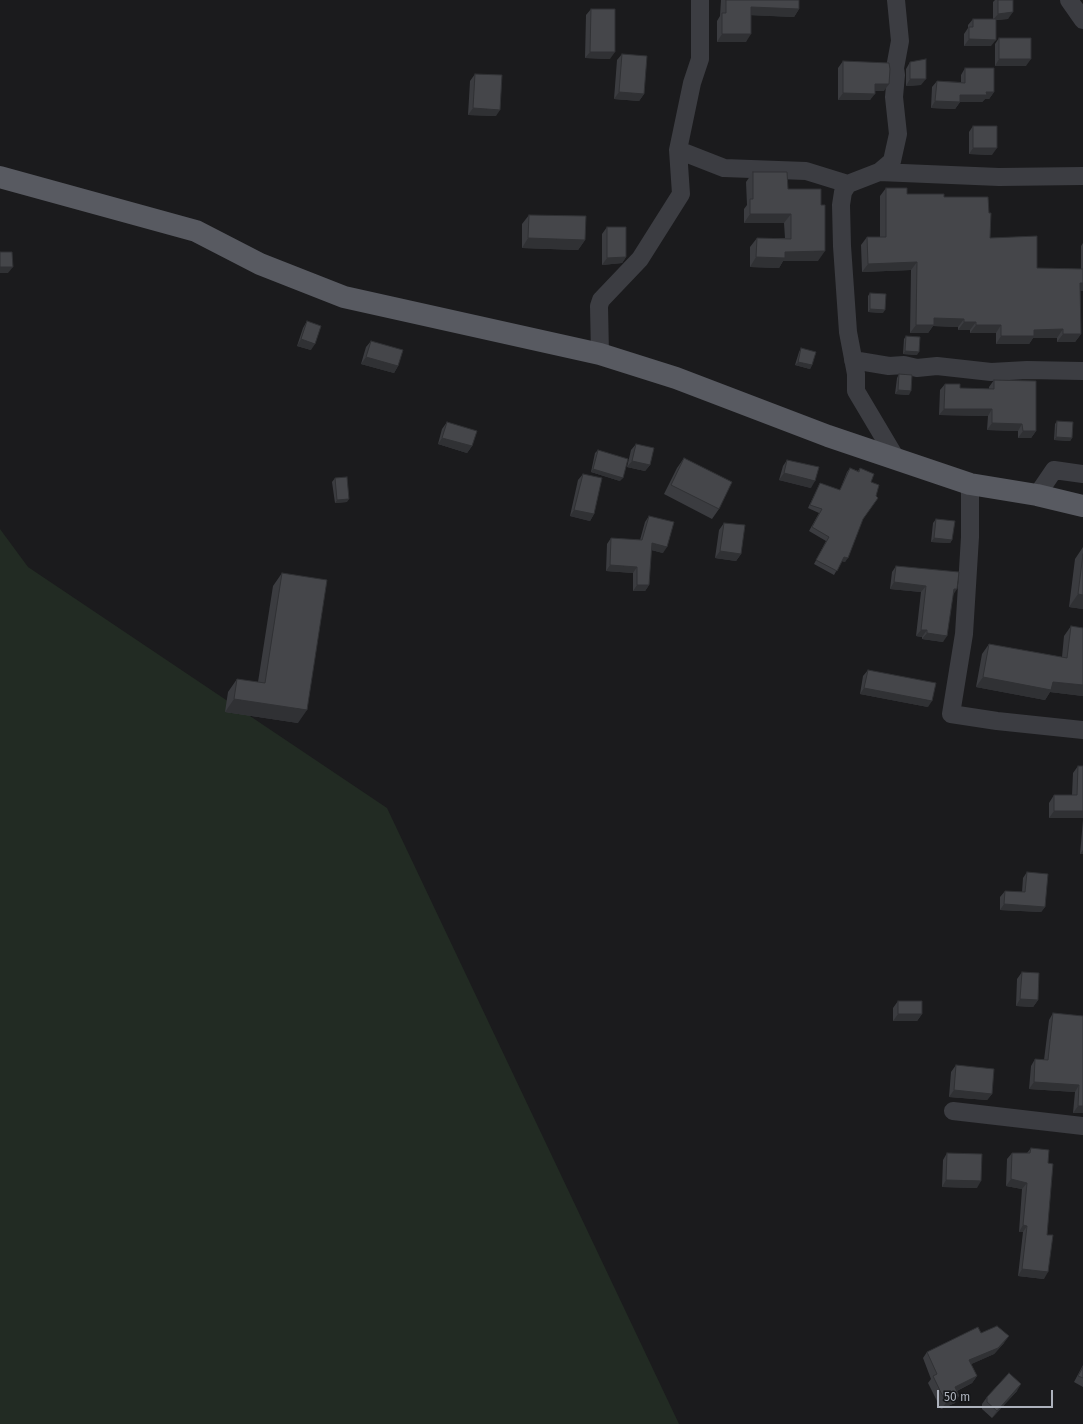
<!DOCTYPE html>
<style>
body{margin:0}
#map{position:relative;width:1083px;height:1424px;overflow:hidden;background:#1b1b1d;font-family:"Fira Sans",sans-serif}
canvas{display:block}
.scale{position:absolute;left:937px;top:1390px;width:116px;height:18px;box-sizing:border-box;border:2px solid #adb2bc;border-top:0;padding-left:5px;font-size:12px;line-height:14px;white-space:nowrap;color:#adb2bc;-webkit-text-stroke:3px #151618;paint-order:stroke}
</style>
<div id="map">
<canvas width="1083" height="1424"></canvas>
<div class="scale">50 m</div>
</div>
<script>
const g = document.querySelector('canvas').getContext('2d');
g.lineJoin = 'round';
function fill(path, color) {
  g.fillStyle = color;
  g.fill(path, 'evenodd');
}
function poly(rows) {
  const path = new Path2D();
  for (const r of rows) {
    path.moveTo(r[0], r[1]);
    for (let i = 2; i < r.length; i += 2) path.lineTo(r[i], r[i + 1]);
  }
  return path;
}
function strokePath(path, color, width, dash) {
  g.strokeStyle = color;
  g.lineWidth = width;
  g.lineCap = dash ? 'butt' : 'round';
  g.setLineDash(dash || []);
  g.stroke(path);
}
fill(poly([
 [0,529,28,567,387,808,679,1424,0,1424]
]), '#222b23');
strokePath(poly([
 [896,0,900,41,895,68,896,75,894,97,898,134,892,161,879,172,848,184,843,192,841,205,842,246,848,332,856,374,856,391,897,460],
 [1069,0,1083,20],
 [678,150,724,168,806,171,848,184],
 [879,172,999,177,1083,176],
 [600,354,599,306,601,300,640,259,681,194,678,150,692,83,700,59,700,0],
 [853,360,889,366,904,365,917,368,937,366,991,372,1027,370,1083,371],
 [970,484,970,537,964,634,951,714,997,721,1083,730],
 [1037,495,1054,470,1083,474],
 [953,1111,1083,1126]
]), '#3c3d42', 18);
strokePath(poly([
 [0,177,196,231,260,264,344,297,600,354,676,378,828,436,970,484,1037,495,1083,506]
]), '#585a61', 22);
fill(poly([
 [721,0,799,0,799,9,794,17,751,15,746,42,717,42,717,21,720,16],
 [995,0,1013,0,1008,19,996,20,991,46,964,46,964,34,968,28,968,25,973,19,993,19,993,2],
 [591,9,610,59,585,58,586,15],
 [999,38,1026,66,995,66,995,44],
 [622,54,644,94,639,101,614,99,617,60],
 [843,61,884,91,875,91,870,100,838,100,838,68],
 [910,62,921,85,906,86,906,69],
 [965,68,994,92,989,99,985,99,982,102,960,102,955,109,931,108,932,87,937,81,961,82,961,75],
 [475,74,496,116,468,115,470,81],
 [973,126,992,155,969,154,969,132],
 [753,172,788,189,818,261,783,261,779,268,750,267,750,247,757,238,785,238,784,223,744,223,744,209,747,205,746,182],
 [886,188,907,194,944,197,990,238,1037,268,1081,269,1081,246,1083,243,1083,291,1080,291,1081,334,1075,342,1057,342,1057,338,1033,338,1029,344,996,344,996,333,970,333,970,330,958,330,958,327,933,326,928,333,910,333,911,270,862,272,861,245,867,237,880,237,880,196],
 [529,215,585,240,578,250,522,248,522,224],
 [607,227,626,257,622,263,602,265,602,234],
 [870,293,883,313,868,312,868,296],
 [307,321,311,350,297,346,303,328],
 [906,336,917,355,903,354,904,339],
 [371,341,398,366,394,373,361,364,366,347],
 [801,348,812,365,810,369,795,365,799,352],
 [899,374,909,395,895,394,897,378],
 [994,380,1036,431,1031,438,1018,438,1018,431,987,430,988,416,939,415,940,390,945,384,960,388,989,389,989,387],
 [1057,421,1072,438,1070,441,1054,440,1055,424],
 [447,422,472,446,467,453,438,444,442,429],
 [636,444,650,465,645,471,627,467,631,450],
 [598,450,620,481,591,472,595,453],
 [684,458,719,509,712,519,664,494,677,468],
 [787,460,811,488,779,480,783,466],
 [850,468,858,471,860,468,871,482,863,519,845,562,842,561,834,575,814,564,826,541,809,531,819,513,808,508,818,487,820,483,840,490,847,472],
 [583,474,594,514,590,521,570,516,578,480],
 [335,478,347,502,335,503,332,482],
 [649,516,663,553,651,550,649,585,645,591,633,591,633,573,606,571,607,544,611,538,640,540,645,522],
 [936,519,952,540,950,543,931,542,933,523],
 [724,523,741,554,736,561,715,558,719,530],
 [1083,547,1083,609,1069,607,1075,559],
 [896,566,953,595,943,642,922,639,922,637,916,636,921,592,890,589,892,572],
 [282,573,298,723,225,712,228,692,237,679,258,682,273,586],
 [1071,626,1083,628,1083,696,1050,692,1045,700,976,687,982,654,989,644,1062,657,1064,636],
 [868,670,928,707,860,694,863,676],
 [1078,766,1083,818,1049,818,1049,803,1054,795,1072,795,1073,773],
 [1083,820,1083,854,1080,854],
 [1027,872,1045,907,1041,912,1000,910,1000,897,1005,891,1022,892,1023,878],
 [1022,972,1038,1000,1033,1007,1016,1006,1017,979],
 [898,1001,922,1014,917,1021,893,1021,893,1008],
 [1053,1013,1083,1016,1083,1113,1073,1113,1075,1092,1029,1089,1031,1066,1035,1059,1044,1060,1049,1020],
 [956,1065,992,1094,987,1100,949,1097,951,1072],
 [1031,1148,1048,1163,1047,1235,1044,1279,1018,1276,1023,1232,1019,1232,1022,1189,1006,1186,1007,1159,1012,1153,1027,1153],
 [947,1153,977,1188,942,1187,943,1160],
 [981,1333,1004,1343,994,1354,971,1364,977,1376,972,1383,957,1391,955,1403,941,1409,928,1383,931,1379,923,1358,927,1352],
 [1083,1365,1083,1387,1074,1382],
 [1017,1391,992,1418,982,1409,982,1404,987,1397]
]), '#3b3c40');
fill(poly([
 [751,7,799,9,794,17,745,15],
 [1013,12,1008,19,993,20,998,14],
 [722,34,751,34,746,42,717,42],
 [969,39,996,40,991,46,964,46],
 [590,52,615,52,610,59,585,58],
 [999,59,1031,59,1026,66,995,66],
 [910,79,926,79,921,85,906,86],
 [875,84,889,84,884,91,870,91],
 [619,92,644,94,639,101,614,99],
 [986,92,994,92,989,99,985,99,982,102,955,102,960,95],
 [843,93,875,94,870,100,838,100],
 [935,101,960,102,955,109,931,108],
 [473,108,500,110,496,116,468,115],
 [973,148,997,148,992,155,969,154],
 [750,214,791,214,784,223,744,223],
 [528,238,585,240,578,250,522,248],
 [825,251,818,261,783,261,779,268,750,267,756,257,785,252],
 [626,257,622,263,602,265,607,258],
 [917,262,911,270,862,272,868,264],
 [0,267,13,267,8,273,0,273],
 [1080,283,1083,283,1083,291,1074,291],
 [870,309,885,310,883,313,868,312],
 [934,318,964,319,958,327,933,326,928,333,910,333,916,325],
 [964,322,976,322,970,330,958,330],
 [976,325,1001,325,996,333,970,333],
 [1063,329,1057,338,1033,338,1029,344,996,344,1001,336,1034,330],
 [1063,334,1081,334,1075,342,1057,342],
 [301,339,315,344,311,350,297,346],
 [905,351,919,352,917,355,903,354],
 [366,357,398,366,394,373,361,364],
 [798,362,812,365,810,369,795,365],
 [898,390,911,391,909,395,895,394],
 [944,409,992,409,988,416,939,415],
 [992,423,1022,424,1018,431,987,430],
 [1023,431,1036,431,1031,438,1018,438],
 [1056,437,1072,438,1070,441,1054,440],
 [442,438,472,446,467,453,438,444],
 [632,461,650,465,645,471,627,467],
 [593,469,623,478,620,481,591,472],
 [784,473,815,481,811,488,779,480],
 [349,499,347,502,335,503,337,500],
 [574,510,594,514,590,521,570,516],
 [934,538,952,540,950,543,931,542],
 [652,543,667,547,663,553,648,549],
 [720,551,741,554,736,561,715,558],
 [844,557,848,558,845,562,841,561],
 [610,565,637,567,633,573,606,571],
 [894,582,926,586,921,592,890,589],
 [637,585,649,585,645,591,633,591],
 [954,589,957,589,953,595],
 [1078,594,1083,595,1083,609,1069,607],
 [921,630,927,630,922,637,916,636],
 [927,633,947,636,943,642,922,639],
 [983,677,1053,682,1083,685,1083,696,1050,692,1045,700,976,687],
 [864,688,932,701,928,707,860,694],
 [234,699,307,710,298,723,225,712],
 [1054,811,1083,811,1083,818,1049,818],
 [1083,850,1083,854,1080,854],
 [1004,904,1045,907,1041,912,1000,910],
 [1020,999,1038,1000,1033,1007,1016,1006],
 [898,1014,922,1014,917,1021,893,1021],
 [1034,1082,1079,1085,1075,1092,1029,1089],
 [954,1090,992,1094,987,1100,949,1097],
 [1078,1106,1083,1106,1083,1113,1073,1113],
 [1011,1179,1027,1183,1022,1189,1006,1186],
 [946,1180,981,1181,977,1188,942,1187],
 [1023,1225,1027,1226,1023,1232,1019,1232],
 [1022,1269,1048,1272,1044,1279,1018,1276],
 [1009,1336,1004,1343,994,1354,965,1367,969,1360],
 [977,1376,972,1383,950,1394,955,1387],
 [1021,1384,1017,1391,992,1418,997,1411],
 [959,1396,955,1403,941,1409,946,1403]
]), '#303134');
const building = poly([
 [726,0,799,0,799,9,751,7,751,34,722,34,722,13,726,13,726,0],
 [998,0,1013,0,1013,12,998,14,998,0],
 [591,9,615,9,615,52,590,52,591,9],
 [973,19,996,19,996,40,969,39,969,27,973,27,973,19],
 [999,38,1031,38,1031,59,999,59,999,38],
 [622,54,647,56,644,94,619,92,622,54],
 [926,59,926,79,910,79,910,62,926,59],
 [843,61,889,63,890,69,889,84,875,84,875,94,843,93,843,61],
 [965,68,994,68,994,92,986,92,987,95,960,95,960,102,935,101,937,81,965,83,965,68],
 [475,74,502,75,500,110,473,108,475,74],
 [973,126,997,126,997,148,973,148,973,126],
 [753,172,787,172,788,189,821,189,821,205,825,205,825,251,785,252,785,258,756,257,757,238,791,239,791,214,750,214,750,199,753,199,753,172],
 [886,188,907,188,907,194,944,194,944,197,988,197,989,213,991,213,990,238,1037,236,1037,268,1083,269,1083,283,1080,283,1081,334,1063,334,1063,329,1034,330,1034,336,1001,336,1001,325,976,325,976,322,964,322,964,319,934,318,934,325,916,325,917,262,868,264,867,237,886,237,886,188],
 [529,215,586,216,585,240,528,238,529,215],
 [607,227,626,227,626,257,607,258,607,227],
 [0,252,12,252,13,267,0,267,0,252],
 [870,293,886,294,885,310,870,309,870,293],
 [307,321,321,326,315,344,301,339,307,321],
 [906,336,920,337,919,352,905,351,906,336],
 [371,341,403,350,398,366,366,357,371,341],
 [801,348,816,352,812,365,798,362,801,348],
 [899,374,912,375,911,391,898,390,899,374],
 [994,380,1036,381,1036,431,1023,431,1022,424,992,423,992,409,944,409,945,384,960,384,960,388,994,389,994,380],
 [1057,421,1073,422,1072,438,1056,437,1057,421],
 [447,422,477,431,472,446,442,438,447,422],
 [636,444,654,448,650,465,632,461,636,444],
 [598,450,628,459,623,478,593,469,598,450],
 [684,458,732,482,719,509,671,485,684,458],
 [787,460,819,467,815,481,784,473,787,460],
 [850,468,859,472,860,468,874,474,871,482,879,485,876,496,878,498,863,519,848,558,844,557,837,571,816,560,829,537,812,527,822,509,810,505,820,483,840,490,850,468],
 [583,474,602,478,594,514,574,510,583,474],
 [347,477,349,499,337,500,335,478,347,477],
 [649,516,674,522,667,547,652,543,649,585,637,585,637,567,610,565,611,538,642,540,649,516],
 [936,519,955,521,952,540,934,538,936,519],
 [724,523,745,525,741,554,720,551,724,523],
 [1083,554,1083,595,1078,594,1083,554],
 [896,566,959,572,957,589,954,589,947,636,927,633,927,630,921,630,926,586,894,582,896,566],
 [282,573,327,580,307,710,234,699,237,679,265,683,282,573],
 [1071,626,1083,628,1083,685,1053,682,1051,690,983,677,989,644,1067,658,1071,626],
 [868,670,936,683,932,701,864,688,868,670],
 [1078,766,1083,766,1083,811,1054,811,1054,795,1077,795,1078,766],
 [1027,872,1048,874,1045,907,1004,904,1005,891,1025,892,1027,872],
 [1022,972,1039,973,1038,1000,1020,999,1022,972],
 [898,1001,922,1001,922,1014,898,1014,898,1001],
 [1053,1013,1083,1016,1083,1106,1078,1106,1079,1085,1034,1082,1035,1059,1048,1060,1053,1013],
 [956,1065,994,1069,992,1094,954,1090,956,1065],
 [1031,1148,1049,1150,1048,1163,1053,1164,1047,1235,1053,1235,1048,1272,1022,1269,1027,1226,1023,1225,1027,1183,1011,1179,1012,1153,1030,1153,1031,1148],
 [947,1153,982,1154,981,1181,946,1180,947,1153],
 [997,1326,1009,1336,998,1348,969,1360,977,1376,955,1387,959,1396,946,1403,933,1376,937,1374,927,1352,978,1327,981,1333,997,1326],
 [1083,1367,1083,1378,1078,1376,1083,1367],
 [1009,1373,1021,1384,997,1411,987,1402,987,1397,1009,1373]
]);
fill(building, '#45464a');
strokePath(building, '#303134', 1);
</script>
